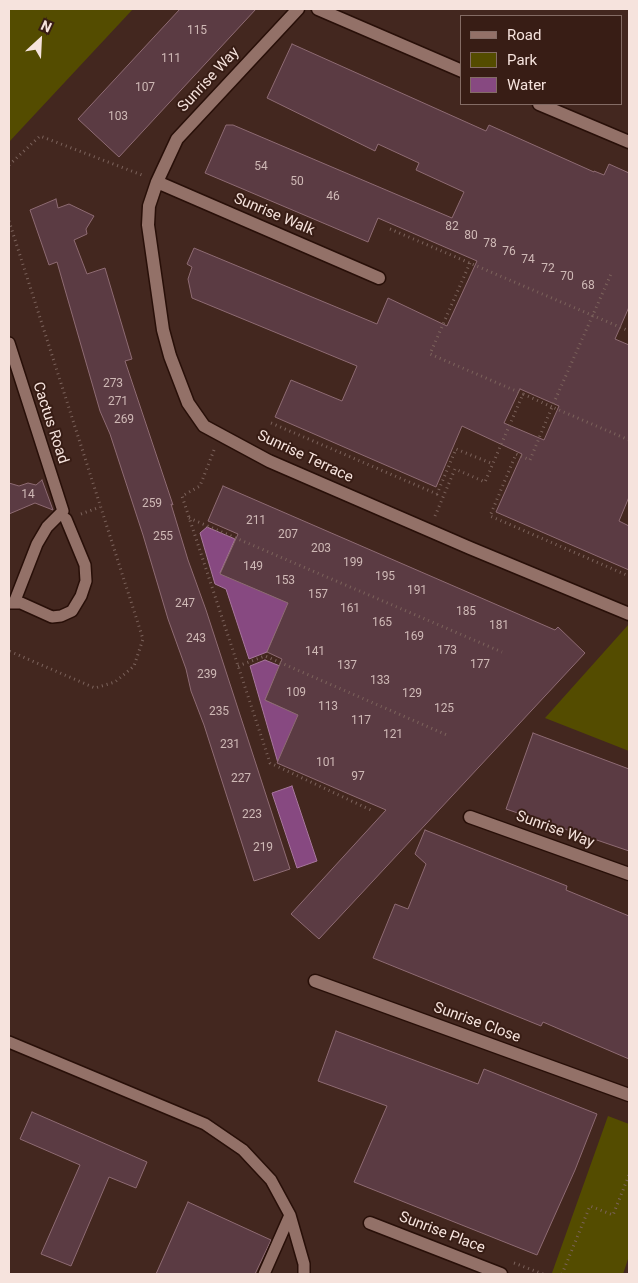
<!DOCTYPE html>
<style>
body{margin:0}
#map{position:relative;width:638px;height:1283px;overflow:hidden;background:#43271f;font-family:Roboto,sans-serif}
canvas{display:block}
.frame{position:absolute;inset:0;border:10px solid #f6e3dd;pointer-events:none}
.legend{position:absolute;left:460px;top:15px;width:162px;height:90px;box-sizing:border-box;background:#381d15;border:1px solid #846c65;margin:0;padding:6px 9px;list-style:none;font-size:15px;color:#f6e3dd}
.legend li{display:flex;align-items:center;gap:10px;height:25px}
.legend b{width:25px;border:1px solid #846c65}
.north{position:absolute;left:15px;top:15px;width:50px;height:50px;-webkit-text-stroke:4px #381d15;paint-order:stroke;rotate:25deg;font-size:14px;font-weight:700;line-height:20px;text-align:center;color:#f6e3dd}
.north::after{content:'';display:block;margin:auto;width:18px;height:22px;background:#f6e3dd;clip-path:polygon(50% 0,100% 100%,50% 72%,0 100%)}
</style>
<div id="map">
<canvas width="638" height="1283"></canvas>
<div class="frame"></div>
<ul class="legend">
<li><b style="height:6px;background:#937168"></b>Road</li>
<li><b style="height:14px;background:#544c00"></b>Park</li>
<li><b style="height:14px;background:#874981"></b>Water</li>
</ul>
<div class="north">N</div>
</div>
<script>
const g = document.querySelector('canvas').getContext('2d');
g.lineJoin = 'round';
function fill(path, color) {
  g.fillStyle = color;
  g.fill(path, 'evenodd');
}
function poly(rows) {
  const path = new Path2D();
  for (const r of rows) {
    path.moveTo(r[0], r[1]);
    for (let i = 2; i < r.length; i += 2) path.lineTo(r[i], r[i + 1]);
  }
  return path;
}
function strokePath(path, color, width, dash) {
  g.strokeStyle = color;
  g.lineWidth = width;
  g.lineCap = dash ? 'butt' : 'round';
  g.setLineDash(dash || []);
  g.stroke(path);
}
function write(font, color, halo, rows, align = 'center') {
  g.font = font + ' Roboto,sans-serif';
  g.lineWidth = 4;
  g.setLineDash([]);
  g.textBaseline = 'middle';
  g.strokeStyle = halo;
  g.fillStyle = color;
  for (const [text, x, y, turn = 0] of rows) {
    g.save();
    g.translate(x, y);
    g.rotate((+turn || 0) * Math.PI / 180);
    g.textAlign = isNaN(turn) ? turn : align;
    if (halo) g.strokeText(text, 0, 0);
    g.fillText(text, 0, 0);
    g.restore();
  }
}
fill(poly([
 [9,9,133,9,9,142],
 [629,624,629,751,545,718],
 [608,1116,629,1124,629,1256,623,1274,556,1274,552,1273]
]), '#544c00');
const water = poly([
 [207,527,235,539,220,573,466,680,282,618,267,652,249,659,226,589,215,584,200,533,207,527],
 [265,660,280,666,265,700,396,757,278,763,250,666,265,660],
 [292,786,317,861,297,868,272,793,292,786]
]);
fill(water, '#874981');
strokePath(water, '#a8779d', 1);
const building = poly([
 [180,9,256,9,119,157,78,119,180,9],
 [292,44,486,131,489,125,594,172,594,171,604,175,609,164,629,173,629,307,615,339,629,345,629,497,619,521,629,526,629,570,496,512,522,454,462,426,436,487,275,417,291,380,342,401,357,366,192,298,188,279,192,267,187,264,194,248,377,324,388,298,447,326,477,261,378,218,368,242,205,173,226,125,233,125,452,218,464,192,416,170,419,163,378,144,375,151,267,98,292,44],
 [520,389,559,406,544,440,504,423,520,389],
 [56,199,58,208,69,204,94,216,86,229,87,234,74,240,87,274,105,268,132,359,125,361,173,505,171,504,188,560,206,610,290,869,254,881,204,725,191,691,186,669,168,619,143,535,110,434,100,411,57,262,49,265,30,210,56,199],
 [42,480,53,510,35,503,9,514,9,483,19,486,28,483,36,485,42,480],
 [223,486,555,630,558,627,585,653,319,939,291,914,386,810,277,763,298,715,265,700,282,659,267,652,288,603,220,574,238,534,208,521,223,486],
 [533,733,629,769,629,851,506,809,533,733],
 [425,830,567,886,566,890,629,916,629,1059,543,1022,541,1026,373,958,395,904,408,909,426,864,415,854,425,830],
 [336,1031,478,1084,484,1069,597,1114,575,1170,537,1255,354,1182,387,1106,318,1081,336,1031],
 [32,1112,147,1162,136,1188,109,1177,71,1266,41,1254,80,1165,20,1139,32,1112],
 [188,1202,271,1240,255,1274,156,1274,188,1202]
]);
fill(building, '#5b3b43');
strokePath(building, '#8e6b73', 1);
const service = poly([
 [9,343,63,511,47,527,37,544,14,603],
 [9,603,21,603,52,617,61,616,72,611,81,596,86,581,85,565,66,519],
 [9,1042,205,1124,243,1150,271,1180,290,1215,304,1264,304,1274],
 [264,1274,290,1215]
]);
const minor = poly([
 [298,9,177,139,157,182,149,206,148,225,163,330,170,356,188,403,204,426,269,461,470,548,629,614],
 [318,9,462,71],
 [539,104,629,142],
 [157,182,379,278],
 [470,817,629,874],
 [315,981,629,1095],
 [370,1223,501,1274]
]);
strokePath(service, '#280f08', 14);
strokePath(minor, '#280f08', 15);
strokePath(poly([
 [9,165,40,136,142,175],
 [9,221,143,639,134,666,115,682,95,688,9,651],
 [390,229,629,331],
 [470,263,430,354,523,394],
 [271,423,437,494,456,449,493,464],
 [629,440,552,407,530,460,516,454,490,516,629,576],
 [214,450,200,486,182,496,270,763,373,811],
 [81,514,100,507],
 [435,516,455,469,485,482,523,394,552,407,611,274],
 [189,518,502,652],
 [238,666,265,656,447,735],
 [514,1263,543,1274],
 [562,1274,590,1206,613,1215,629,1175]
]), '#7c635c', 3, [1, 4]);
strokePath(service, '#937168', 11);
strokePath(minor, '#937168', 12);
write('12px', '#cfb9b6', null, [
 ["115",197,31],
 ["111",171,59],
 ["107",145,88],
 ["103",118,117],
 ["54",261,167],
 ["50",297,182],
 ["46",333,197],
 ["82",452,227],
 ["80",471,236],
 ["78",490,244],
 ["76",509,252],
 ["74",528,260],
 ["72",548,269],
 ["70",567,277],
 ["68",588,286],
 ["273",113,384],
 ["271",118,402],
 ["269",124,420],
 ["14",28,495],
 ["259",152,504],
 ["211",256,521],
 ["207",288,535],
 ["255",163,537],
 ["203",321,549],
 ["199",353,563],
 ["149",253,567],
 ["195",385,577],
 ["153",285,581],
 ["191",417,591],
 ["157",318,595],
 ["247",185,604],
 ["161",350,609],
 ["185",466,612],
 ["165",382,623],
 ["181",499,626],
 ["169",414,637],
 ["243",196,639],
 ["173",447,651],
 ["141",315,652],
 ["177",480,665],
 ["137",347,666],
 ["239",207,675],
 ["133",380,681],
 ["109",296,693],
 ["129",412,694],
 ["113",328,707],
 ["125",444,709],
 ["235",219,712],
 ["117",361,721],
 ["121",393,735],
 ["231",230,745],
 ["101",326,763],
 ["97",358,777],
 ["227",241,779],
 ["223",252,815],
 ["219",263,848]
]);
write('15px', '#f6e3dd', '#381d15', [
 ["Sunrise Way",209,80,-47],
 ["Sunrise Walk",274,215,23],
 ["Cactus Road",50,423,72],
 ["Sunrise Terrace",305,457,25],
 ["Sunrise Way",555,830,20],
 ["Sunrise Close",477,1023,20],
 ["Sunrise Place",442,1233,21]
]);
</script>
